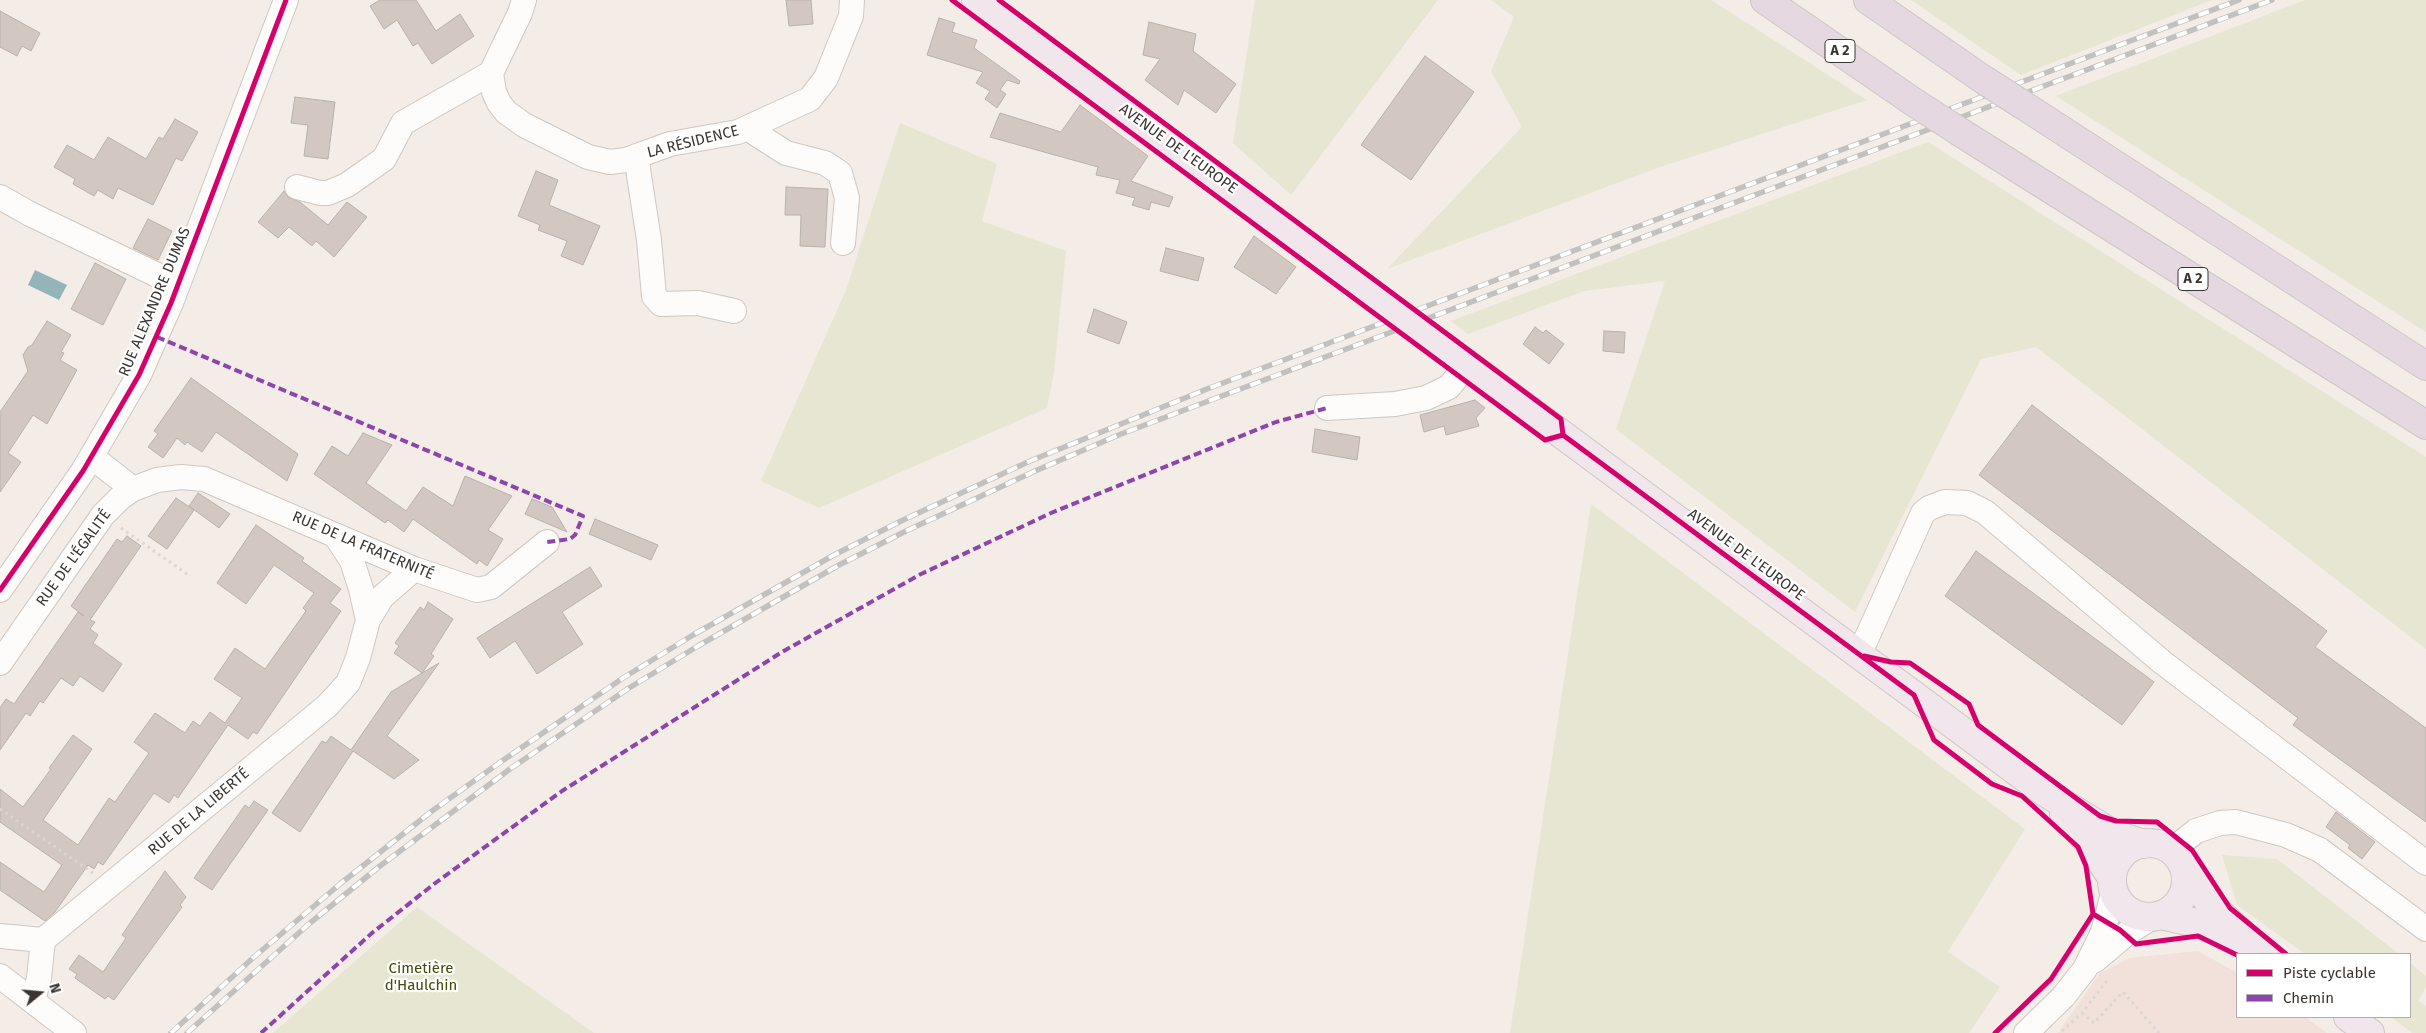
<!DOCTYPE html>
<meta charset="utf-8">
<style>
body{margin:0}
#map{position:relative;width:2426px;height:1033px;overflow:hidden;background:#f4ece7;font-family:"Fira Sans",sans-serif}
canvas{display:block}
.legend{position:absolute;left:2236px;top:953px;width:175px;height:65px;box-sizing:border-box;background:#fff;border:1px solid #b0aeac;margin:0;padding:6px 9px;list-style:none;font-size:15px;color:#3a3430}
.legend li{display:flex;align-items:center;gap:10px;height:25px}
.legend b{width:25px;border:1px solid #b0aeac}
.north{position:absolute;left:15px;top:968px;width:50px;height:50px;-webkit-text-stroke:4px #fff;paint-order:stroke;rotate:73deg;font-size:14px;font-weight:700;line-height:20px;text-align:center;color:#3a3430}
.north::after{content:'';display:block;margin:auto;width:18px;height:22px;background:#3a3430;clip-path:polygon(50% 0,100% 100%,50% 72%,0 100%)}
</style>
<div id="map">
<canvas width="2426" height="1033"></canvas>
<ul class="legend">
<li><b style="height:6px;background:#d6006c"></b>Piste cyclable</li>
<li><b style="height:6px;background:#8e44ad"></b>Chemin</li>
</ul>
<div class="north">N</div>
</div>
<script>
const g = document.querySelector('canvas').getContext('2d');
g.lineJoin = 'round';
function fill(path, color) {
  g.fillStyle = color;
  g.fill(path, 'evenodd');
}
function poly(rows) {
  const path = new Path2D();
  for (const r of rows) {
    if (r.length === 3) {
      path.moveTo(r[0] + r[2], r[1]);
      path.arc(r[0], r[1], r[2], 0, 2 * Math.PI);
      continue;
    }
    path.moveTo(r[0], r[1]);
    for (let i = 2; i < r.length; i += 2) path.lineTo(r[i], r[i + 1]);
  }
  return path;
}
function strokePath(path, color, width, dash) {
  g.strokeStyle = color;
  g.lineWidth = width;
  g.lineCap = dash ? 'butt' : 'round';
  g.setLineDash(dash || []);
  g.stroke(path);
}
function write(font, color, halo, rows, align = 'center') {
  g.font = font + ' "Fira Sans",sans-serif';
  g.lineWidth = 4.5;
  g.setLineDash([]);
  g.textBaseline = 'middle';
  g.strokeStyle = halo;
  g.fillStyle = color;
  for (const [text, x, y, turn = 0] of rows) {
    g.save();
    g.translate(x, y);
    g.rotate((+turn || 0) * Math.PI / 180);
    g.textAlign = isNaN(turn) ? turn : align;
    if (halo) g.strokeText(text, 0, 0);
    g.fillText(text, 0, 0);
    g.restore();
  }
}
fill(poly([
 [2198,951,2237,973,2237,1017,2305,1017,2327,1033,2058,1033,2099,974,2129,958]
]), '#f2e0db');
fill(poly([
 [1255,0,1438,0,1291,195,1233,143],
 [1491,0,1711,0,1867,100,1657,168,1387,269,1522,127,1491,71,1514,17],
 [1911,0,2212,0,2021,75],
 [2305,0,2426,0,2426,332,2056,96],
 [900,123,997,164,982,221,1066,251,1054,372,1047,408,819,508,761,481,846,290],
 [1928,142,2426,457,2426,649,2036,347,1981,359,1855,612,1616,429,1665,281,1584,291,1468,334,1451,321],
 [1591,504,2025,829,1948,952,2000,987,1969,1033,1510,1033],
 [2222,855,2277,859,2399,954,2305,954,2237,905],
 [417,907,594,1033,273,1033],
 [2410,963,2426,976,2426,987,2418,1001,2426,1006,2426,1033,2412,1033,2391,1017,2410,1017]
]), '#e6e6d2');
fill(poly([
 [35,270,67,285,59,300,28,285]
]), '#93b5ba');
const building = poly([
 [380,0,416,0,436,31,460,14,474,36,432,64,418,43,413,46,397,20,384,29,370,6,380,0],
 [786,0,811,0,813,24,789,26,786,0],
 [0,11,40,33,31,51,22,46,17,56,0,47,0,11],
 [939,18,955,23,952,32,977,40,974,48,1020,81,1019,84,1007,80,1000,90,1006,94,997,108,985,99,990,91,976,83,983,72,927,55,939,18],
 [1149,22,1196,34,1193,51,1236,84,1216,113,1184,90,1178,105,1145,80,1160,59,1143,55,1149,22],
 [1425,56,1474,92,1411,180,1361,145,1425,56],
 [295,97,335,102,328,159,304,156,308,125,291,123,295,97],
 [1080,105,1148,156,1131,181,1173,197,1169,207,1151,202,1149,210,1132,205,1135,198,1116,193,1120,180,1096,175,1098,167,990,137,1000,113,1061,132,1080,105],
 [175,119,198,132,182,161,176,158,153,205,118,188,113,199,98,190,94,196,73,184,75,179,54,167,67,145,94,160,108,137,146,159,159,137,163,139,175,119],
 [536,171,558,180,549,205,600,226,583,265,561,256,567,241,538,230,540,225,518,216,536,171],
 [786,187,828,189,825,247,800,246,801,215,785,215,786,187],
 [284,191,288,197,300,202,328,225,347,202,367,217,334,257,316,241,312,246,289,227,278,238,258,222,284,191],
 [148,219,172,231,158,260,133,248,148,219],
 [1254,236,1296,267,1276,294,1234,267,1254,236],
 [1166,248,1204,258,1198,281,1160,271,1166,248],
 [95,263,126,279,103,325,71,309,95,263],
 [1094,309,1127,322,1119,344,1087,332,1094,309],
 [47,321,71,335,61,352,64,353,60,360,77,370,47,424,33,415,8,453,21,462,0,492,0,412,28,371,23,355,28,347,32,345,47,321],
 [1535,327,1543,333,1546,330,1564,344,1549,364,1523,344,1535,327],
 [1604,331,1625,332,1624,353,1603,351,1604,331],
 [191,378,298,454,287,481,216,432,202,452,187,442,185,445,177,438,163,458,148,447,158,434,154,431,191,378],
 [1475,400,1485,408,1476,418,1479,426,1446,435,1444,426,1424,432,1420,415,1475,400],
 [2032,405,2327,631,2315,647,2426,728,2426,822,2293,725,2298,718,1979,475,2032,405],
 [1315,429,1360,437,1357,460,1312,452,1315,429],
 [363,433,392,445,366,483,406,511,423,487,453,506,465,476,512,496,488,530,503,539,487,566,479,560,477,564,413,519,404,532,388,520,385,523,314,474,332,446,348,456,363,433],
 [198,493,230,514,219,528,189,506,198,493],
 [176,498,194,510,167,549,148,536,176,498],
 [532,499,552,507,567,532,525,514,532,499],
 [595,519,658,545,651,560,589,534,595,519],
 [256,525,304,558,302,561,341,589,330,603,341,611,257,734,253,732,248,739,228,725,178,798,174,795,169,803,154,793,103,865,98,862,94,869,88,865,55,912,45,921,0,890,0,862,44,892,62,865,0,822,0,789,23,807,51,769,49,768,73,735,92,749,43,820,78,845,109,798,115,802,149,753,134,742,155,713,185,733,193,721,200,726,210,712,225,723,242,698,214,679,235,648,265,669,306,611,303,608,314,593,274,565,246,604,217,583,256,525],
 [127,536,141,546,90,620,95,622,90,629,98,635,93,643,122,664,103,692,80,676,73,686,61,678,43,703,40,701,30,716,26,713,0,750,0,708,6,699,14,704,78,612,84,616,71,606,117,539,122,542,127,536],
 [1976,551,2154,682,2122,725,1945,596,1976,551],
 [590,567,602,586,562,612,583,644,537,674,515,641,490,658,477,638,590,567],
 [428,602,453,619,431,654,434,656,422,673,439,663,387,736,419,760,394,779,353,751,300,832,272,813,322,741,326,743,331,736,351,750,391,692,422,673,394,653,399,646,395,643,420,607,424,610,428,602],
 [254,801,268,810,212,890,194,878,245,805,249,808,254,801],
 [2336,812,2375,842,2362,859,2348,848,2350,845,2326,827,2336,812],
 [165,871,186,897,180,905,182,907,114,1000,108,996,105,999,75,978,77,974,69,969,79,955,103,972,126,938,122,935,165,871]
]);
fill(building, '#d3c8c1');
strokePath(building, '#b7b1ac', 1);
const minor = poly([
 [524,0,520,13,491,73,494,92,499,103,506,112,524,125,588,157,610,162,626,160,670,144,738,132,810,99,826,78,851,16,852,0],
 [747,128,786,153,825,163,840,173,847,198,843,243],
 [636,156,649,240,654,296,661,304,698,303,734,311],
 [297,187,320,193,328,193,347,185,384,159,403,123,491,73],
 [0,197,30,214,178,285],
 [1327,408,1395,404,1426,398,1449,387,1467,365],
 [92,457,133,489],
 [0,590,83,471,139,375,171,303,286,0],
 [368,620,382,597,414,569],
 [1859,655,1923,513,1929,508,1945,502,1967,503,1985,512,2162,662,2426,863],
 [0,663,103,515,120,498,133,489,157,480,181,477,204,479,414,569,477,590,491,587,547,542],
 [2171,851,2196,831,2220,823,2236,822,2286,835,2320,850,2426,929],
 [0,936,43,940],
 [2094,961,2126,934,2154,916],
 [0,976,74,1033],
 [33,1001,39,978,43,940,327,706,348,683,358,658,368,620,361,589,352,561,335,535],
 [2026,1033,2063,997,2085,969,2103,932,2114,890]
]);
const major = poly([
 [976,0,1379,299],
 [1432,338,2043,791,2113,834,2144,844],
 [2064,814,2090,844,2112,878],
 [2149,880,37],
 [2183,866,2212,906,2264,954],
 [2161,915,2201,924,2238,940],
 [2348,1017,2370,1033]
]);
const highway = poly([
 [1765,0,1915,103],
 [1868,0,1984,80],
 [2023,105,2426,366],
 [1960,132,2426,425]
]);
strokePath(minor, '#cec8c3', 26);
strokePath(major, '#ccc7c5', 30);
strokePath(highway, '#ccc7c5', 30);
strokePath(poly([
 [121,528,190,576],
 [0,809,93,873],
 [2082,1013,2094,1023,2123,992,2159,1033],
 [2062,1031,2082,1013,2109,978]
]), '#d9d6d4', 3, [2.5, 4]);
strokePath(minor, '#fdfcfb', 24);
strokePath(major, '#f0e6eb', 28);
strokePath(highway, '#e6d8e1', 28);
const rail = poly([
 [171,1033,254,957,340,884,432,811,502,761,623,678,693,635,834,555,901,521,1030,461,1207,389,2239,0],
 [187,1033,310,923,380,866,510,769,629,688,698,646,839,565,906,531,1035,471,1121,434,2272,0]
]);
strokePath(rail, '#c3c1c0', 5.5);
strokePath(rail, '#fff', 4, [11]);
const majorBridge = poly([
 [1379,299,1432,338]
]);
const highwayBridge = poly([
 [1984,80,2023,105],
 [1915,103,1960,132]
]);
strokePath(majorBridge, '#ccc7c5', 30, []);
strokePath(highwayBridge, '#ccc7c5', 30, []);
strokePath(majorBridge, '#f0e6eb', 28);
strokePath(highwayBridge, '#e6d8e1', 28);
strokePath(poly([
 [157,337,583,516,575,535,570,539,547,542],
 [261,1033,372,933,434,884,562,791,782,652,921,574,1051,513,1276,422,1327,408]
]), '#8e44ad', 4, [8, 4]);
strokePath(poly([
 [952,0,1545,440,1563,435],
 [999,0,1561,419,1563,435],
 [1563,435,1914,695,1934,740,1992,784,2022,796,2078,847,2086,866,2093,914,2120,930,2136,944,2198,936,2237,955],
 [0,590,83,471,139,375,171,303,286,0],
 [1864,656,1891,662,1910,663,1969,704,1978,725,2100,816,2116,821,2157,822,2192,850,2230,908,2286,954],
 [1995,1033,2051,979,2093,914]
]), '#d6006c', 5);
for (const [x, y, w] of [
 [1840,51,30],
 [2193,279,30]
]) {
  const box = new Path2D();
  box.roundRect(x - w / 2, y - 11.5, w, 23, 4);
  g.fillStyle = '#fff';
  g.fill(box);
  strokePath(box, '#3a3430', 1);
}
write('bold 14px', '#3a3430', null, [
 ["A 2",1840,51],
 ["A 2",2193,279]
]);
write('15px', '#3a3430', '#fff', [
 ["LA RÉSIDENCE",693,142,-14],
 ["AVENUE DE L'EUROPE",1178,149,36],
 ["RUE ALEXANDRE DUMAS",155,302,-67],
 ["RUE DE LA FRATERNITÉ",363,546,23],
 ["AVENUE DE L'EUROPE",1746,555,37],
 ["RUE DE L'ÉGALITÉ",74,558,-54],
 ["RUE DE LA LIBERTÉ",199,812,-40]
]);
write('15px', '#444b06', '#fff', [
 ["Cimetière",421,969],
 ["d'Haulchin",421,986]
]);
</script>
